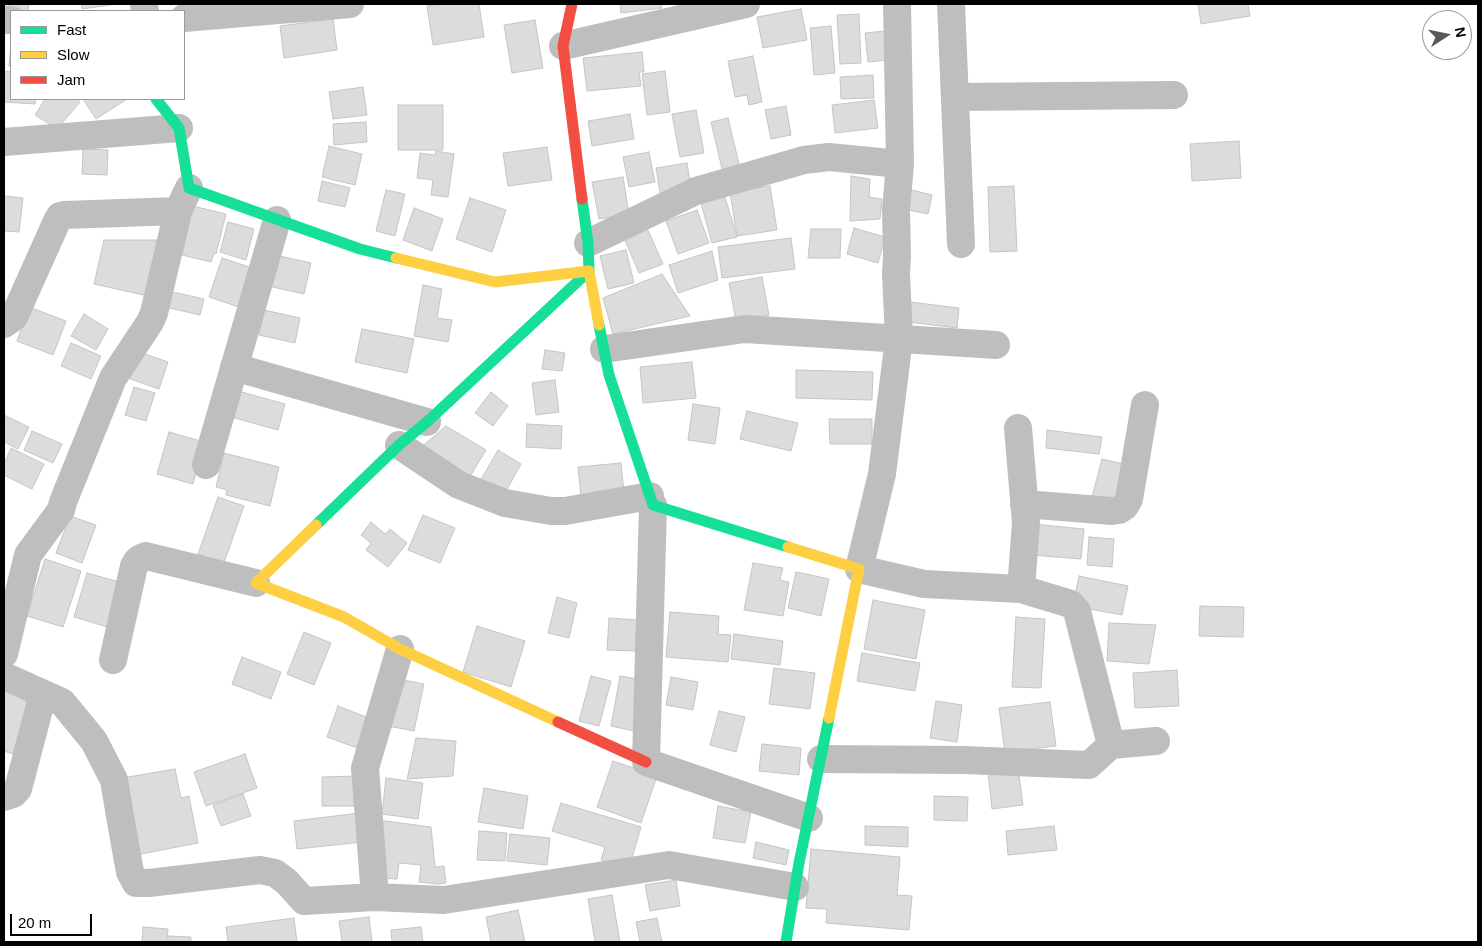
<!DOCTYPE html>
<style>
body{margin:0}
#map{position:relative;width:1482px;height:946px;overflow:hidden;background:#fff;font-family:Helvetica,sans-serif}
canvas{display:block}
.frame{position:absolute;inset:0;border:5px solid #000;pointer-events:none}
.legend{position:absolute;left:10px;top:10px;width:175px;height:90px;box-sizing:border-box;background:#fff;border:1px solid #999;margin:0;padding:6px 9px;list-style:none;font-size:15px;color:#000}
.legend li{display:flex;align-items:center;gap:10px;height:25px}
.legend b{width:25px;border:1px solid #999}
.north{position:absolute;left:1422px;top:10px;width:50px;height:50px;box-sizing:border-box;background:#fff;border:1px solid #999;border-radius:50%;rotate:79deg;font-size:14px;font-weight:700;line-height:20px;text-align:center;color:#000}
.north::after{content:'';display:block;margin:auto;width:18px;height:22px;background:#595959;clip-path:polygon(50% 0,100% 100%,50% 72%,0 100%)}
.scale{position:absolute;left:10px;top:914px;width:82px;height:22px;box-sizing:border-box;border:2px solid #000;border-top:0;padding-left:6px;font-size:15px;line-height:18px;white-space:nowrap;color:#000;-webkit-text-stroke:4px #fff;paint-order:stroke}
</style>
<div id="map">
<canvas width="1482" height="946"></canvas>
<div class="frame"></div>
<ul class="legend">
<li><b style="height:6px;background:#16e098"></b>Fast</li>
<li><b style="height:6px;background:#ffcf43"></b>Slow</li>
<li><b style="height:6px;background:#f24e42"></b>Jam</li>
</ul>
<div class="north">N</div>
<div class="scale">20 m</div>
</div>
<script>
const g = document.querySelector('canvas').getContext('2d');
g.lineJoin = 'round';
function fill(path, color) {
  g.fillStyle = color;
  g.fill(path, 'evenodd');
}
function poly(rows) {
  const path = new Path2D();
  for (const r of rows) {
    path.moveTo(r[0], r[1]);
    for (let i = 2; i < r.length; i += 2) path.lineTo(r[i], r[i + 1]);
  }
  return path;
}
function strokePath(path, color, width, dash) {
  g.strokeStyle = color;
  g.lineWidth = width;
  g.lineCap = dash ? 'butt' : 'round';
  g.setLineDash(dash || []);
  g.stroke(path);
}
const building = poly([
 [4,4,29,4,28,11,4,10,4,4],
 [81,4,117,4,82,9,81,4],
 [443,4,479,4,484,37,433,45,427,6,443,4],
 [620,4,661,4,662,8,621,13,620,4],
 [1198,4,1248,4,1250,16,1201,24,1198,4],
 [801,9,807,40,763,48,757,17,801,9],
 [859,14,861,63,840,64,837,15,859,14],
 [333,19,337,50,284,58,280,26,333,19],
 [535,20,543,68,512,73,504,25,535,20],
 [831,26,835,73,814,75,810,28,831,26],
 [885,31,888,60,868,62,865,33,885,31],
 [11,43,11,66,9,66,11,43],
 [642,52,644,72,639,72,641,86,587,91,583,58,642,52],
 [753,56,762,102,749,105,747,95,735,97,728,61,753,56],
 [4,71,11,72,11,99,36,99,35,104,4,102,4,71],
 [665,71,670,112,647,115,642,74,665,71],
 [873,75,874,98,841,99,840,77,873,75],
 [363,87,367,115,333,119,329,92,363,87],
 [45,99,77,99,80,102,57,129,35,115,45,99],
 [83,99,127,99,96,119,83,99],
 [874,100,878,128,835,133,832,105,874,100],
 [398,105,443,105,443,150,398,150,398,105],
 [786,106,791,135,771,139,765,110,786,106],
 [696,110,704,153,680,157,672,114,696,110],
 [630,114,634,139,592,146,588,121,630,114],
 [728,118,740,168,723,173,711,122,728,118],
 [366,122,367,142,334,145,333,124,366,122],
 [1239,141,1241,178,1192,181,1190,144,1239,141],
 [329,146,362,154,355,185,322,177,329,146],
 [547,147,552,180,508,186,503,153,547,147],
 [83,149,108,150,107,175,82,174,83,149],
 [436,151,454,154,448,197,431,195,433,180,417,178,420,153,435,155,436,151],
 [649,152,655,182,629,187,623,157,649,152],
 [687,163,691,188,660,193,656,168,687,163],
 [851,176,870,179,869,197,882,199,880,219,850,221,851,176],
 [623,177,629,214,599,219,592,182,623,177],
 [322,181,350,188,345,207,318,201,322,181],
 [770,186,777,230,737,236,730,192,770,186],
 [1014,186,1017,251,990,252,988,187,1014,186],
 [908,189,932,195,928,214,904,209,908,189],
 [386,190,405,194,395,236,376,231,386,190],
 [4,196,23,198,19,232,4,231,4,196],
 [725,197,737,237,712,243,701,203,725,197],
 [470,198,506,210,492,252,456,239,470,198],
 [193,206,226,214,216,254,214,253,211,262,182,255,193,206],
 [414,208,443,219,432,251,403,240,414,208],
 [697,210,709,243,678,254,666,221,697,210],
 [228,222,254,229,246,260,220,252,228,222],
 [647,228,663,264,639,273,624,238,647,228],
 [854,228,885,237,878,263,847,254,854,228],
 [811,229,841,229,840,258,808,258,811,229],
 [791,238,795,269,722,278,718,247,791,238],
 [104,240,157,240,148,296,94,284,104,240],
 [626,250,634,283,608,289,600,256,626,250],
 [712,251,718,280,678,293,669,265,712,251],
 [271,254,311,263,304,294,264,285,271,254],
 [222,258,261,271,248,310,209,297,222,258],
 [662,274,690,316,613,334,603,298,662,274],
 [762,277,769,315,736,321,729,283,762,277],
 [423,285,442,289,437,318,452,320,448,342,414,336,423,285],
 [168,291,204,299,200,315,165,307,168,291],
 [910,302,959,308,957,328,908,322,910,302],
 [29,307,66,321,53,355,17,341,29,307],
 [264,310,300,318,295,343,259,335,264,310],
 [84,314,108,329,96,350,71,336,84,314],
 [362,329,414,339,407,373,355,362,362,329],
 [71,343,101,356,91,379,61,366,71,343],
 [545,350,565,353,562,371,542,369,545,350],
 [139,352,168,362,159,389,130,379,139,352],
 [692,362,696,398,643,403,640,367,692,362],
 [796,370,873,372,872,400,796,398,796,370],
 [555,380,559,412,536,415,532,383,555,380],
 [134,387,155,393,146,421,125,415,134,387],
 [238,391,285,404,278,430,231,417,238,391],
 [491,392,508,406,493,426,475,413,491,392],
 [693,404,720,408,715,444,688,440,693,404],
 [747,411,798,423,791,451,740,439,747,411],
 [4,415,29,427,18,449,4,442,4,415],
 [829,419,872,419,872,444,830,444,829,419],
 [527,424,562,426,561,449,526,447,527,424],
 [446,426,486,450,466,483,419,449,446,426],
 [1047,430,1102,437,1099,454,1046,448,1047,430],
 [32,431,62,444,53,463,24,450,32,431],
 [169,432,204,442,193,484,157,474,169,432],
 [11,448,44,464,32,489,4,475,4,464,11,448],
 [498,450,521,464,503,497,479,483,498,450],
 [224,453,279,467,270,506,226,495,227,490,216,487,224,453],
 [1102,459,1128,465,1118,504,1092,497,1102,459],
 [621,463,624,493,581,497,578,467,621,463],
 [218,497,244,506,224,563,198,554,218,497],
 [423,515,455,528,440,563,408,550,423,515],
 [70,516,96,525,82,563,56,553,70,516],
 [371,522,385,534,390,529,407,543,388,567,366,550,371,543,361,535,371,522],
 [1033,524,1084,529,1081,559,1031,555,1033,524],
 [1089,537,1114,539,1112,567,1087,565,1089,537],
 [45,559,81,571,63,627,27,616,45,559],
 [753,563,783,568,780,580,789,582,783,616,744,610,753,563],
 [796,572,829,579,821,616,788,608,796,572],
 [87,573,123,583,111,628,74,617,87,573],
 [1079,576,1128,586,1122,615,1073,606,1079,576],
 [557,597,577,603,569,638,548,633,557,597],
 [873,600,925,610,916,659,864,649,873,600],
 [1200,606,1244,607,1243,637,1199,636,1200,606],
 [670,612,719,616,718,634,731,635,728,662,666,657,670,612],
 [1016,617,1045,619,1041,688,1012,687,1016,617],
 [609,618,637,620,635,651,607,650,609,618],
 [1109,623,1156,625,1149,664,1107,661,1109,623],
 [477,626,525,641,511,687,463,672,477,626],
 [304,632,331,643,314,685,287,674,304,632],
 [734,634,783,641,780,665,731,659,734,634],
 [862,653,920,663,915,691,857,681,862,653],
 [242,657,281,672,271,699,232,684,242,657],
 [774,668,815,673,810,709,769,704,774,668],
 [1177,670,1179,706,1135,708,1133,673,1177,670],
 [591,676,611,681,599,726,579,721,591,676],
 [620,676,643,680,634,731,611,726,620,676],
 [671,677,698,682,693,710,666,705,671,677],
 [398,679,424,684,414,731,388,726,398,679],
 [4,689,29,697,13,754,4,751,4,689],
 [936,701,962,705,957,742,930,738,936,701],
 [1050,702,1056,746,1005,752,999,708,1050,702],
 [338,706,371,719,360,749,327,737,338,706],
 [719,711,745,717,736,752,710,745,719,711],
 [416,738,456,741,453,776,407,779,416,738],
 [762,744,801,748,799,775,759,771,762,744],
 [245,754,257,788,206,806,194,772,245,754],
 [613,761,657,776,641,823,597,807,613,761],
 [1018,768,1023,805,992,809,988,772,1018,768],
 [175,769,181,798,189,796,198,843,136,855,122,778,175,769],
 [357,776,357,806,322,806,322,777,357,776],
 [386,778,423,783,418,819,382,814,386,778],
 [484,788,528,796,523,829,478,822,484,788],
 [243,794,251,816,221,826,213,805,243,794],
 [934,796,968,797,967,821,934,820,934,796],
 [561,803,641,827,629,868,601,860,605,847,552,831,561,803],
 [718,806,751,812,745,843,713,838,718,806],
 [359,813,362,842,297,849,294,821,359,813],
 [378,820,431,827,435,867,444,866,446,883,438,884,419,882,421,865,399,863,397,879,379,878,378,820],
 [865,826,908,827,908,847,865,845,865,826],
 [1054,826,1057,850,1008,855,1006,831,1054,826],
 [479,831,507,833,505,861,477,860,479,831],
 [510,834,550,838,547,865,507,861,510,834],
 [756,842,789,850,786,865,753,858,756,842],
 [811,849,900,857,897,895,912,896,909,930,826,923,827,909,806,908,811,849],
 [676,880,680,906,650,911,645,885,676,880],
 [612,895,620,942,595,942,588,899,612,895],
 [518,910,525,942,491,942,486,917,518,910],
 [369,917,372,942,342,942,339,921,369,917],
 [294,918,297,942,228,942,226,927,294,918],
 [657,918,662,942,640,942,636,922,657,918],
 [143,927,168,929,167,942,142,942,143,927],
 [421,927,423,942,392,942,391,930,421,927],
 [169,936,191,937,191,942,169,942,169,936]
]);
fill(building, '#dcdcdc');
strokePath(building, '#c5c5c5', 1);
strokePath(poly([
 [144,4,145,11],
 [897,4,900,164,896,210,897,257,896,273,899,339,882,474,859,569,924,584,1021,589,1071,604,1077,611,1111,745],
 [951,4,961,244],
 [184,18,350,4],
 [4,20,11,20],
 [563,46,746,4],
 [955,97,1174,95],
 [4,142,179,128],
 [588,243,696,191,804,160,829,157,900,164],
 [4,324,14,317,57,221,60,216,64,215,178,211],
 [604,349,745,329,996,345],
 [234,367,427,422],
 [1018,428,1026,523,1021,589],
 [399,445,459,485,505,503,551,511,565,511,650,496],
 [206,465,277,220],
 [1024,504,1112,511,1119,510,1125,506,1129,499,1145,405],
 [653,505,646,762,809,818],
 [4,654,28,555,61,510,63,502,113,378,150,322,154,313,178,211,189,188],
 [113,660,134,566,137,561,141,558,146,556,256,583],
 [4,676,62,702,94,741,114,780,120,816,130,872,136,883,149,883,260,870,275,873,287,882,304,901,375,897,444,900,669,865,795,887],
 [821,759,964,760,1089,765,1111,745,1156,741],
 [4,797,13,794,18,789,43,694],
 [375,897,365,768,400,649]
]), '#bebebe', 28);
strokePath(poly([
 [156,99,179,128,189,188,360,249,396,258],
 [599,325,609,375,653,505,788,547],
 [316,525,399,445,427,422,589,271,588,243,582,199],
 [786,942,799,863,829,718]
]), '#16e098', 11);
strokePath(poly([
 [396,258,495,282,589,271,599,325],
 [316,525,256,583,344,617,400,649,558,722],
 [788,547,859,569,829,718]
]), '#ffcf43', 11);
strokePath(poly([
 [572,4,563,46,582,199],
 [558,722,646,762]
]), '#f24e42', 11);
</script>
